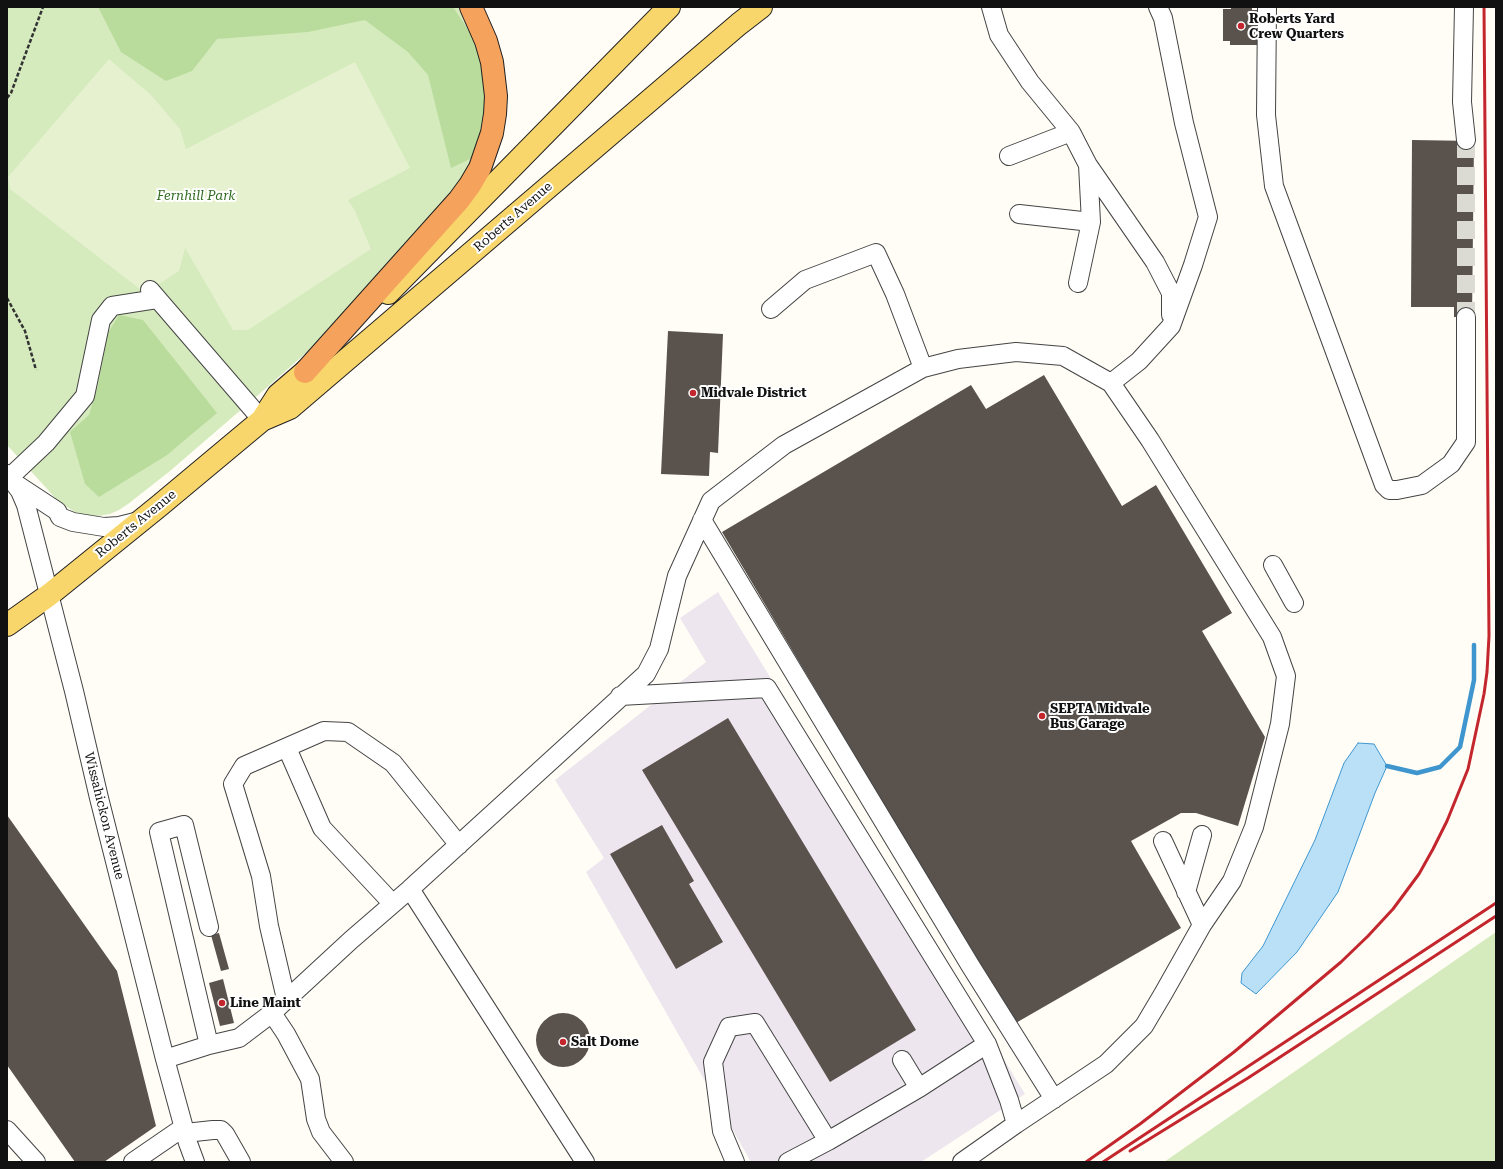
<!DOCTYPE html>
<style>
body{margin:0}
#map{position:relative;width:1503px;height:1169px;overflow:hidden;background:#fffdf5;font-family:"Roboto Serif",serif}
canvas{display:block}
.frame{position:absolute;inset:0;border:8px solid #111;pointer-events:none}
</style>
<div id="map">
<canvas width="1503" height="1169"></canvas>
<div class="frame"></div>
</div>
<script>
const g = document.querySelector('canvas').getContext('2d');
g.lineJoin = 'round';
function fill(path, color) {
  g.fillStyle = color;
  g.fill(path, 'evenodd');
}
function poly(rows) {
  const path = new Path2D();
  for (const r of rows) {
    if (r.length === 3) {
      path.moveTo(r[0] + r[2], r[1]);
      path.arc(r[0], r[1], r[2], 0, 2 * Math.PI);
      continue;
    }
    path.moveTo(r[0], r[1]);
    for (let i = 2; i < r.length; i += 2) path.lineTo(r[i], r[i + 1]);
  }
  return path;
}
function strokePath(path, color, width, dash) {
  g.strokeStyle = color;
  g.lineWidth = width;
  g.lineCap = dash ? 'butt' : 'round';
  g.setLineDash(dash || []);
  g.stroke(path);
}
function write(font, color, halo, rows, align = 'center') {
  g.font = font + ' "Roboto Serif",serif';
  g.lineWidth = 4;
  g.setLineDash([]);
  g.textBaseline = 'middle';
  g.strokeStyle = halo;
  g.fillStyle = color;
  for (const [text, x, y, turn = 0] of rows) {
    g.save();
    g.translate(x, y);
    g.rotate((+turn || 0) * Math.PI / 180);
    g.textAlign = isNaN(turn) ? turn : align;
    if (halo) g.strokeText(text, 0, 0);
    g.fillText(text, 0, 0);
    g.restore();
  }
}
fill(poly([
 [718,592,1025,1094,921,1162,751,1162,586,872,604,858,555,780,706,662,680,618]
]), '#eee6ef');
fill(poly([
 [7,7,464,7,490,105,463,185,338,321,315,345,257,396,170,471,128,504,119,510,110,514,98,516,85,515,75,512,59,502,7,445],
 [1496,932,1496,1162,1164,1162]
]), '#d5ebbd');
fill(poly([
 [98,7,453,7,479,46,488,101,476,156,451,168,428,75,408,52,365,20,308,32,217,39,192,71,166,81,121,52],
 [119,315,143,320,217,413,167,455,99,497,85,484,70,432,89,415,98,385,108,333]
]), '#b9dc9c');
fill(poly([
 [109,59,151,95,180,129,186,149,355,62,410,168,348,200,355,211,371,249,248,330,233,330,185,248,179,271,145,293,10,189,8,177]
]), '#e6f2cf');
const water = poly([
 [1358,743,1374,744,1387,766,1375,793,1338,892,1297,952,1256,994,1241,983,1242,973,1263,946,1315,840,1344,763,1358,743]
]);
fill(water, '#b9e0f7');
strokePath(water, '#3f96cf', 1);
strokePath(poly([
 [1387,766,1417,773,1440,767,1460,747,1474,680,1474,645]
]), '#3f96cf', 4.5);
fill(poly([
 [1231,7,1252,7,1252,10,1259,10,1259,45,1230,45,1230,41,1223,41,1223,9,1231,9],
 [1412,140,1474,141,1472,317,1454,317,1454,307,1411,307],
 [668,331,723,334,718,453,710,452,709,476,661,474],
 [1044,375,1122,506,1156,485,1232,613,1202,631,1265,737,1238,826,1196,813,1181,813,1131,841,1181,928,1014,1024,722,532,971,385,986,409],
 [728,718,916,1030,830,1082,642,770],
 [7,815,117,971,156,1126,104,1162,75,1162,7,1065],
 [662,825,694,881,689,884,723,942,676,969,610,854],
 [219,933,229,969,221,971,211,935],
 [223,979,234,1023,220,1026,209,983],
 [563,1040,27]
]), '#5a524d');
strokePath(poly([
 [1466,140,1466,317]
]), '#dbdad3', 18, [18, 9]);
const minor = poly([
 [991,7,999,35,1030,82,1071,132],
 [1267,7,1266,115,1274,186,1384,485,1389,490,1397,490,1422,485,1451,464,1466,442,1466,317],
 [1464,7,1462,102,1466,140],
 [1009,156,1071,132,1088,165,1091,222],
 [1088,165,1155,262,1171,293,1171,315],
 [1019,214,1091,222,1078,283],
 [150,290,262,420],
 [923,368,958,359,1016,352,1063,356,1111,383,1139,361,1171,326,1193,265,1208,217,1184,123,1163,18,1158,7],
 [1111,383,1150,440,1272,637,1286,676,1280,724,1254,827,1232,881,1202,925,1163,841],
 [7,474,20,491,26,505,74,691,99,798,165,1059,188,1143,195,1162],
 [10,477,46,443,85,396,101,320,112,306,157,299],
 [16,484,57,511,60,517,73,522,104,527,119,526,139,521],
 [702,520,970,965,1054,1099],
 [1273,565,1294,603],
 [620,696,767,688,987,1044],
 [287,748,322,828,392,903],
 [410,889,585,1162],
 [1186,892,1202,835],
 [286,999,269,926,261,876,233,784,244,766,324,731,348,732,393,763,459,845],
 [272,1013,286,1034,310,1079,316,1119,321,1132,344,1162],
 [209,1045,159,832,184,825,209,927],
 [165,1059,209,1045,239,1038,272,1013,351,940,410,889,646,674,659,649,677,576,711,501,784,445,923,368,895,294,876,253,805,280,771,309],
 [902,1060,919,1088,987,1044,1009,1100,1016,1124,1106,1064,1144,1026,1163,994,1202,925],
 [7,1130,36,1162],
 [185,1133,213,1130,221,1130,225,1134,241,1162],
 [133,1162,184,1127],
 [735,1162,722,1131,713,1062,729,1027,755,1023,828,1141],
 [788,1162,828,1141,919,1088],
 [962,1162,1016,1124]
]);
const major = poly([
 [388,293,669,7],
 [262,420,290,408,739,24,761,7],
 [7,625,49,595,159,506,262,420,278,395,319,360]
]);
const highway = poly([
 [305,372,459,200,470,185,480,168,492,133,495,114,496,96,492,62,486,41,471,7]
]);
strokePath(minor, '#444', 20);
strokePath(major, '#222', 24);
strokePath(highway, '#222', 24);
strokePath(poly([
 [7,98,11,93,43,7],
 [7,298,25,331,36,370]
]), '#333', 2.5, [4, 2]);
strokePath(minor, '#fff', 18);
strokePath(major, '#f9d66b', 22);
strokePath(highway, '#f5a25d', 22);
strokePath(poly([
 [1130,1151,1248,1078,1496,916],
 [1086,1162,1140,1124,1234,1052,1341,962,1368,936,1393,909,1419,874,1433,849,1447,821,1468,769,1484,694,1487,672,1489,636,1484,7],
 [1103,1162,1496,903]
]), '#c4262e', 3);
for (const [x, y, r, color] of [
 [1241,26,4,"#c4262e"],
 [693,393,4,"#c4262e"],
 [1042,716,4,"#c4262e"],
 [222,1003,4,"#c4262e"],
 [563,1042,4,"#c4262e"]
]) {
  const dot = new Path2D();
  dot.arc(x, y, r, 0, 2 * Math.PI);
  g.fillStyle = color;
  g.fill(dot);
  strokePath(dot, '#fff', 1.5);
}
write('bold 13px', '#111', '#fff', [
 ["Roberts Yard",1249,19],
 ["Crew Quarters",1249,34],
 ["Midvale District",701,393],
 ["SEPTA Midvale",1050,709],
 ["Bus Garage",1050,724],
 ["Line Maint",230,1003],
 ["Salt Dome",571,1042]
], 'left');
write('italic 13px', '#2f6b1f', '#fff', [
 ["Fernhill Park",196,196]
]);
write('13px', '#111', '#fff', [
 ["Roberts Avenue",513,217,-41],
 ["Roberts Avenue",136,524,-39],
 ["Wissahickon Avenue",104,816,76]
]);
</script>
